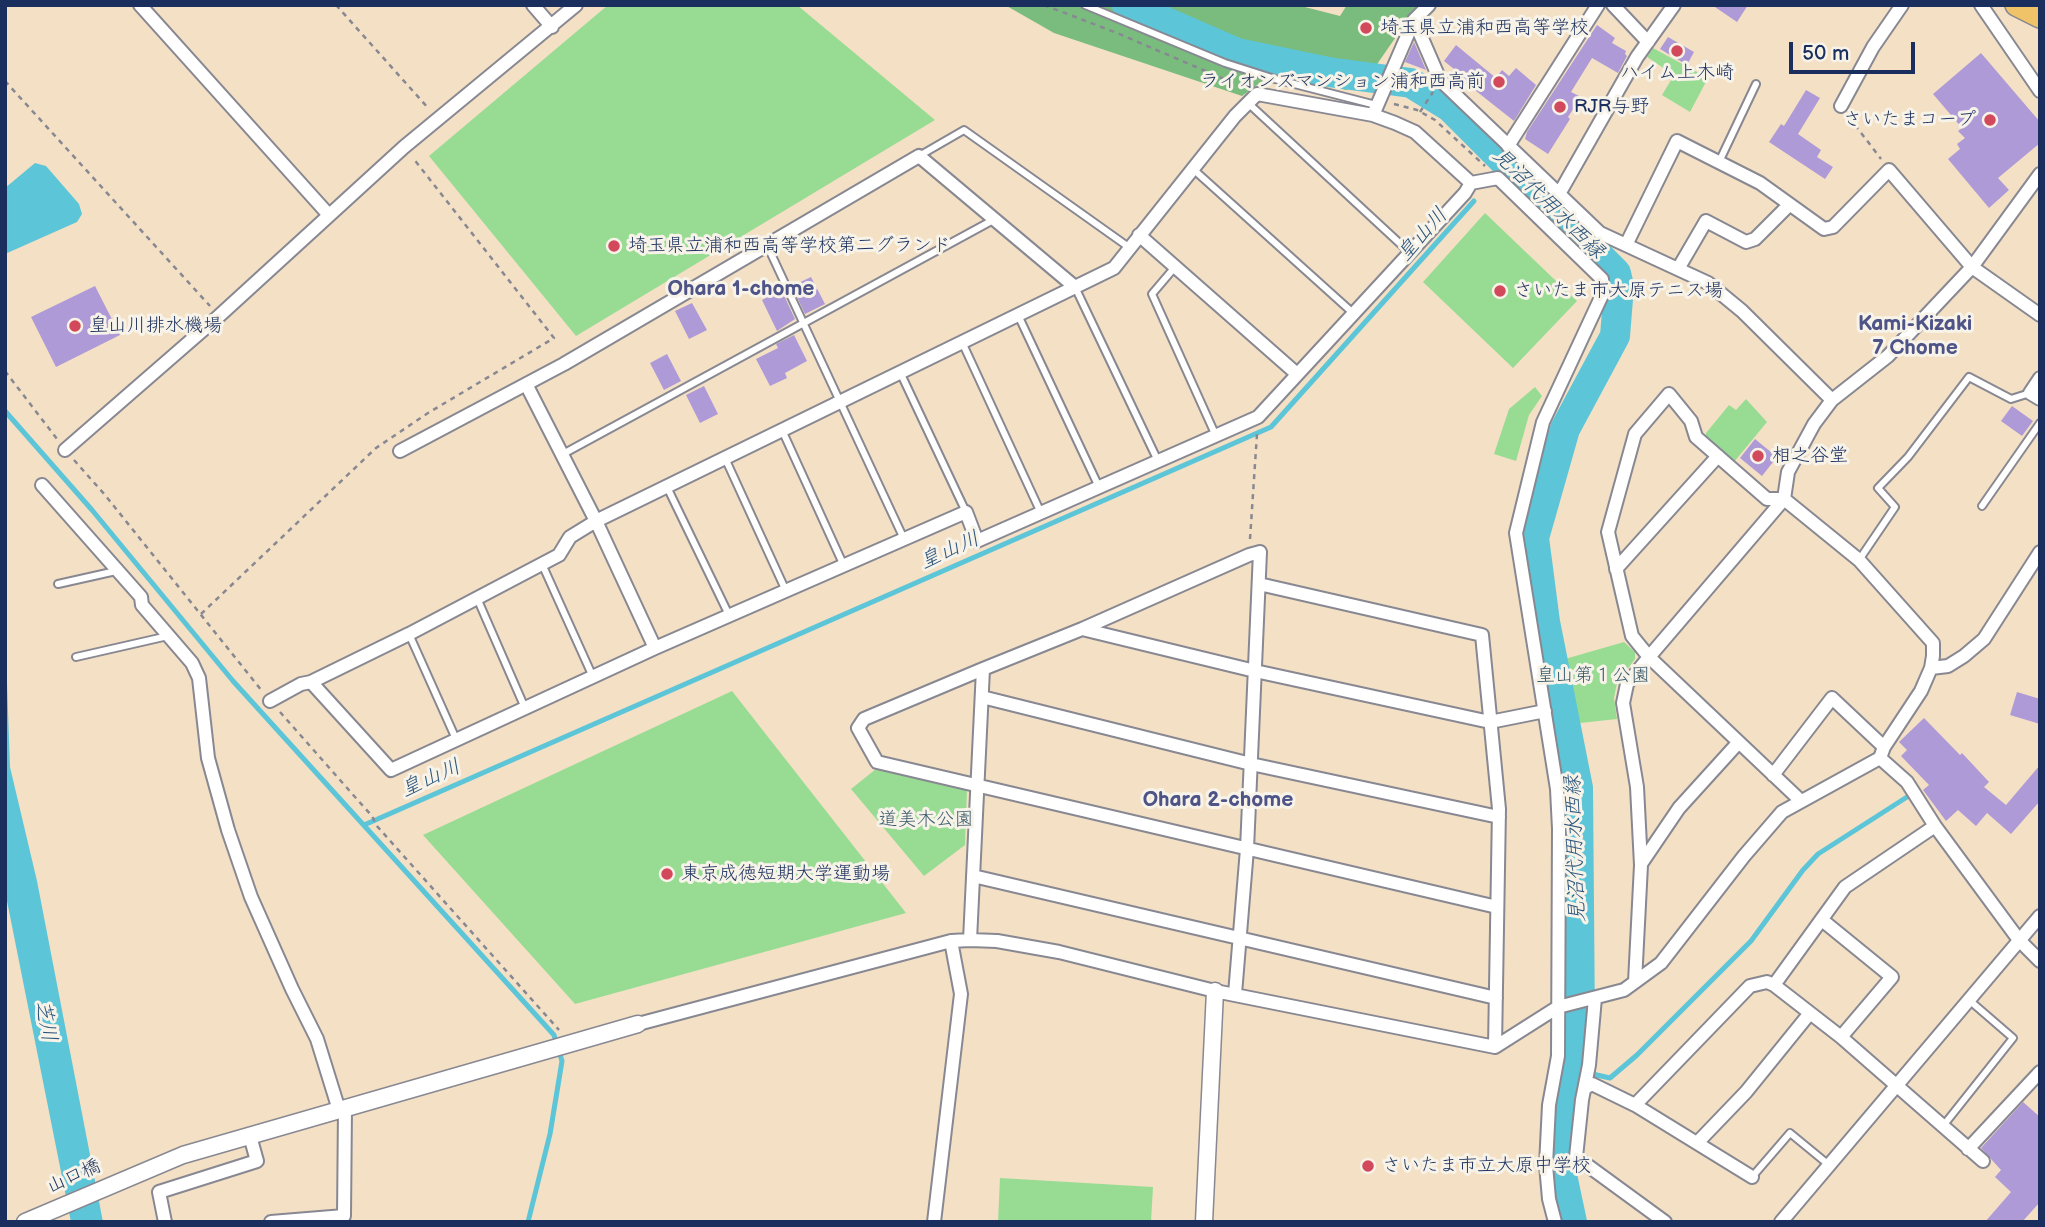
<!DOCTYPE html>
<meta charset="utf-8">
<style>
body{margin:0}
#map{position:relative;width:2045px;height:1227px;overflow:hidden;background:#f4e0c5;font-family:"Balsamiq Sans",sans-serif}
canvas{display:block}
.frame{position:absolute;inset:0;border:7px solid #1b2f5e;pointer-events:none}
.scale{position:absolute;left:1789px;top:42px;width:126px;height:32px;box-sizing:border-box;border:4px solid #1b2f5e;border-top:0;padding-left:9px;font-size:21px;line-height:24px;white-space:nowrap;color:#1b2f5e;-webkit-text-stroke:5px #f7f3e8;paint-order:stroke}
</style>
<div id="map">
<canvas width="2045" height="1227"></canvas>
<div class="frame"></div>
<div class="scale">50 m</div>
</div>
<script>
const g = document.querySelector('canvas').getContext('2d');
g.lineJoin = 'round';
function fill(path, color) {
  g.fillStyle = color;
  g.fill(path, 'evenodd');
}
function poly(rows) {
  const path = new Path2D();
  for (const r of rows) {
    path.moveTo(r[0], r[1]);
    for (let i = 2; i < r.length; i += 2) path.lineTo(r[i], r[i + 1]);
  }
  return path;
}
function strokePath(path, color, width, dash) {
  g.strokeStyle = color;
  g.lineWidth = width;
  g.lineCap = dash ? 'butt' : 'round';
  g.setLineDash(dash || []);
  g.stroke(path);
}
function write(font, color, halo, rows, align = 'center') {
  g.font = font + ' "Balsamiq Sans","Klee One",sans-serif';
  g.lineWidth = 6;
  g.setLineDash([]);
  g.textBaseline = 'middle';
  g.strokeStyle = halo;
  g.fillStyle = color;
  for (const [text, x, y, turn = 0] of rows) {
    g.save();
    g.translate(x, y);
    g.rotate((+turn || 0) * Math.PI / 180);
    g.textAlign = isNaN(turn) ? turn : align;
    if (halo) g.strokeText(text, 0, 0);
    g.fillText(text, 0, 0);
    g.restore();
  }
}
fill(poly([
 [608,5,797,5,935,120,576,336,429,156],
 [1653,48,1708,78,1690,112,1662,95,1674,75,1647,57],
 [1485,213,1577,301,1513,368,1423,282],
 [1535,387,1542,396,1529,415,1516,461,1494,454,1509,409],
 [1746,399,1767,422,1734,462,1706,438,1706,433,1729,405,1736,410],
 [1624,642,1635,652,1635,659,1617,683,1614,698,1617,719,1580,723,1565,659],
 [732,691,906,913,575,1004,423,835],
 [876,769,967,790,965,845,924,876,851,789],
 [1000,1178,1153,1187,1151,1222,998,1222]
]), '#98dc94');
fill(poly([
 [1005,5,1297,5,1340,16,1347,5,1418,5,1364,83,1346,90,1275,72,1242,96,1054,33]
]), '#7abc7e');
fill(poly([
 [35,163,46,166,79,204,82,214,77,222,5,254,5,188],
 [5,627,10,767,37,881,103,1222,71,1222,5,891]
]), '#5cc5d8');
strokePath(poly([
 [5,411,92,510,233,681,554,1035,562,1061,550,1134,528,1222],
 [364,825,1271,427,1474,201],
 [1575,1070,1610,1078,1637,1055,1751,941,1803,870,1818,854,1907,797]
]), '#5cc5d8', 5);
strokePath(poly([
 [1127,5,1237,53,1328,72,1411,83,1450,107,1616,273,1619,286,1615,336,1565,429,1534,538,1545,622,1578,788,1580,1026,1574,1074,1563,1134,1562,1175,1572,1222]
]), '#5cc5d8', 30);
fill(poly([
 [1712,5,1748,5,1737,22],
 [1597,25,1615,38,1612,43,1626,51,1625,54,1627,56,1618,73,1592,58,1571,92,1581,97,1568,117,1570,119,1548,154,1525,139,1527,132],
 [1668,37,1694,52,1687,65,1660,49],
 [1414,42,1426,70,1405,62],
 [1456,45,1496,78,1502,70,1509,76,1516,68,1536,85,1514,121,1452,72,1454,69,1444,61],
 [1981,53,2040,122,2040,143,1998,178,2009,190,1989,208,1948,159,1960,149,1957,144,1965,138,1958,131,1962,128,1933,94],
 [1806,90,1820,98,1798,134,1821,150,1817,157,1833,167,1825,179,1769,142,1781,124,1784,126],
 [811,277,825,304,805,314,792,286],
 [95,286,120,335,56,367,31,317],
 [779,291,782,291,795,319,777,331,762,300],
 [692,303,707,330,689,339,675,311],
 [794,335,807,361,785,373,787,378,770,386,756,359,778,348,776,344],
 [667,354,681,381,664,390,650,363],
 [704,386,718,414,700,423,686,395],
 [2012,406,2033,421,2022,436,2001,421],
 [1755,439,1777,457,1762,476,1740,458],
 [2017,692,2040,699,2040,724,2010,715],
 [1924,718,1960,755,1962,753,1989,782,1984,787,2006,805,2040,765,2040,801,2011,834,1987,813,1976,826,1958,810,1946,821,1923,790,1929,785,1901,756,1907,750,1899,742],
 [2023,1102,2040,1117,2040,1202,2022,1222,1985,1222,2011,1192,1995,1177,2001,1170,1981,1148]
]), '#ae9ad6');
const service = poly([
 [1085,5,1225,63,1275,79,1376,105],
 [1248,103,1408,251],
 [919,156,964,130,1130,248],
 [1719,162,1756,84],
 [1193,169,1353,313],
 [767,245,904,539],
 [1175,267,1152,294,1216,436],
 [1075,287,1158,461],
 [1018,315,1099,487],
 [962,342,1041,513],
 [900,372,966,512],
 [782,430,844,566],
 [563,454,995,219],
 [725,458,786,591],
 [667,487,729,615],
 [1982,506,2040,423],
 [1859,560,1895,507,1878,488,1908,457,1969,377,2011,399,2030,393],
 [542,564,593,677],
 [58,584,116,571],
 [477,598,525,708],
 [409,634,456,739],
 [76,657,168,636],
 [1943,1126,2013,1038,1969,1000],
 [1752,1177,1790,1133,1829,1165]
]);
const minor = poly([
 [140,5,328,214],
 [533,5,552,27],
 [1613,5,1648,42],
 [1981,5,2040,91],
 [1414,20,1440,80,1600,233,1708,283,1742,311,1832,400],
 [1841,106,1873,47,1902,5],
 [1373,115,1414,20,1429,5],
 [1508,146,1598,5],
 [1471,183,1498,178,1602,279,1603,293,1543,422,1516,533,1557,789,1559,829,1558,1056,1549,1105,1546,1165,1549,1199,1555,1222],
 [1559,194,1637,57,1674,5],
 [1139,235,1297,374],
 [1626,245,1677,141,1760,183,1824,229,1833,227,1889,170,1972,267,2040,315],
 [1678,269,1706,221,1746,242,1755,239,1788,206],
 [2040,378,2030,393,2040,399],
 [526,384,596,521,655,648],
 [65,450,219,316,404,147,576,5],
 [400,451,564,364,919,156,1075,287],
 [42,485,141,597,142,605,192,663,199,678,208,758,228,830,251,897,292,989,317,1039,339,1110],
 [1616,569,1718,456],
 [1259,584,1482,635,1499,809,1495,1047],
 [1082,629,1255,671,1490,722,1545,711],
 [1931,668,1948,666,1964,656,1984,639,2040,552],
 [983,669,864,719,858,728,877,762,1497,907],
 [982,697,1251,764,1499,817],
 [270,701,301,684,311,682,391,770,655,648,966,512,977,541,1258,417,1465,193,1471,183,1415,132,1395,123,1373,115,1257,94,1235,116,1114,268,596,521,570,537,559,555,409,634,311,682],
 [1880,758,1907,782,1935,826,2019,940,2040,961],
 [1773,775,1832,698,1884,747],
 [1641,864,1679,808,1738,743],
 [973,876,1496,998],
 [1822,920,1892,977,1841,1037],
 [970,940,983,669,1082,629,1249,555,1260,552,1247,849,1235,994],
 [1635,982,1641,865,1637,787,1623,703,1627,684,1649,657,1784,499,1767,499,1696,437,1691,421,1669,394,1635,434,1608,532,1632,636,1649,657,1801,801],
 [1774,985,1845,887,1935,826],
 [1595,998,1589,1065,1582,1100,1576,1157,1665,1222],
 [638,1024,951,941,970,940,997,941,1059,952,1215,991,1495,1047,1558,1007,1624,990,1661,963,1744,856,1782,812,1880,758,1884,747,1921,691,1931,668,1933,656,1933,643,1859,560,1784,499,1788,472,1814,424,1832,400,1888,356,1972,267,2040,174],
 [1585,1088,1592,1084,1635,1105,1752,1177],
 [1635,1105,1750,986,1767,982,1774,985,1841,1037,1983,1161],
 [1697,1143,1746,1092,1810,1013],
 [1968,1149,2040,1072],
 [165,1222,159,1192,257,1161,250,1136],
 [271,1222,344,1216,345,1108],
 [934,1222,961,994,951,941],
 [1781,1222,2040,916]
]);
const tertiary = poly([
 [25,1222,183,1155,638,1024],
 [1204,1222,1215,991]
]);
const primary = poly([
 [2016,5,2040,17]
]);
strokePath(service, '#888892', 10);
strokePath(minor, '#888892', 16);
strokePath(tertiary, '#888892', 19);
strokePath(primary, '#888892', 24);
strokePath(poly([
 [336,5,429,109],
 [1044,5,1117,33,1245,88],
 [5,81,210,306],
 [1394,104,1417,110,1435,120,1485,166],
 [1420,112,1433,92],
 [1849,117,1881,159],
 [5,371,57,439],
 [74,460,105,495,262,691],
 [1250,539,1257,434],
 [201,614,376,448,428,413,554,338,413,158],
 [280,712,363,806,372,816,376,825,559,1030]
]), '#888892', 2.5, [5, 5]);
strokePath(service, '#fff', 6);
strokePath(minor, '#fff', 12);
strokePath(tertiary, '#fff', 16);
strokePath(primary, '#f0c369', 21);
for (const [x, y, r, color] of [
 [1366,28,7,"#d1495b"],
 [1677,51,7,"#d1495b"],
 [1499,82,7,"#d1495b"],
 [1560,107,7,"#d1495b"],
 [1990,120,7,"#d1495b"],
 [614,246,7,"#d1495b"],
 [1500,291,7,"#d1495b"],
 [75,326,7,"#d1495b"],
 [1758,456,7,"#d1495b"],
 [667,874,7,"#d1495b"],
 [1368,1166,7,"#d1495b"]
]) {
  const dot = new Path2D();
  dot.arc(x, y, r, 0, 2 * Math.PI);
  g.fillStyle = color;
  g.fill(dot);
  strokePath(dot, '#f7f3e8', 2.5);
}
write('19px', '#1b2f5e', '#f7f3e8', [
 ["埼玉県立浦和西高等学校",1380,28],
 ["ハイム上木崎",1677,73,"center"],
 ["ライオンズマンション浦和西高前",1485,82,"right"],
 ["RJR与野",1574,107],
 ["さいたまコープ",1976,120,"right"],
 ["埼玉県立浦和西高等学校第二グランド",628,246],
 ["さいたま市大原テニス場",1514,291],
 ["皇山川排水機場",89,326],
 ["相之谷堂",1772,456],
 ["東京成徳短期大学運動場",681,874],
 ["さいたま市立大原中学校",1382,1166]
], 'left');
write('19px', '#3a5a6c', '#f7f3e8', [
 ["皇山第１公園",1593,676],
 ["道美木公園",926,820]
]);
write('19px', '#1b2f5e', '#f7f3e8', [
 ["山口橋",74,1177,-24]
]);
write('italic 21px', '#2b547c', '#f7f3e8', [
 ["見沼代用水西縁",1548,204,45],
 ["皇山川",1423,235,-48],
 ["皇山川",950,551,-24],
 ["皇山川",431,779,-24],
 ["見沼代用水西縁",1576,849,-92],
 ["芝川",45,1021,79]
]);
write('bold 21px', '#4e5488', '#f7f3e8', [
 ["Ohara 1-chome",741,290],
 ["Kami-Kizaki",1915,325],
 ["7 Chome",1915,349],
 ["Ohara 2-chome",1218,801]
]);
</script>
